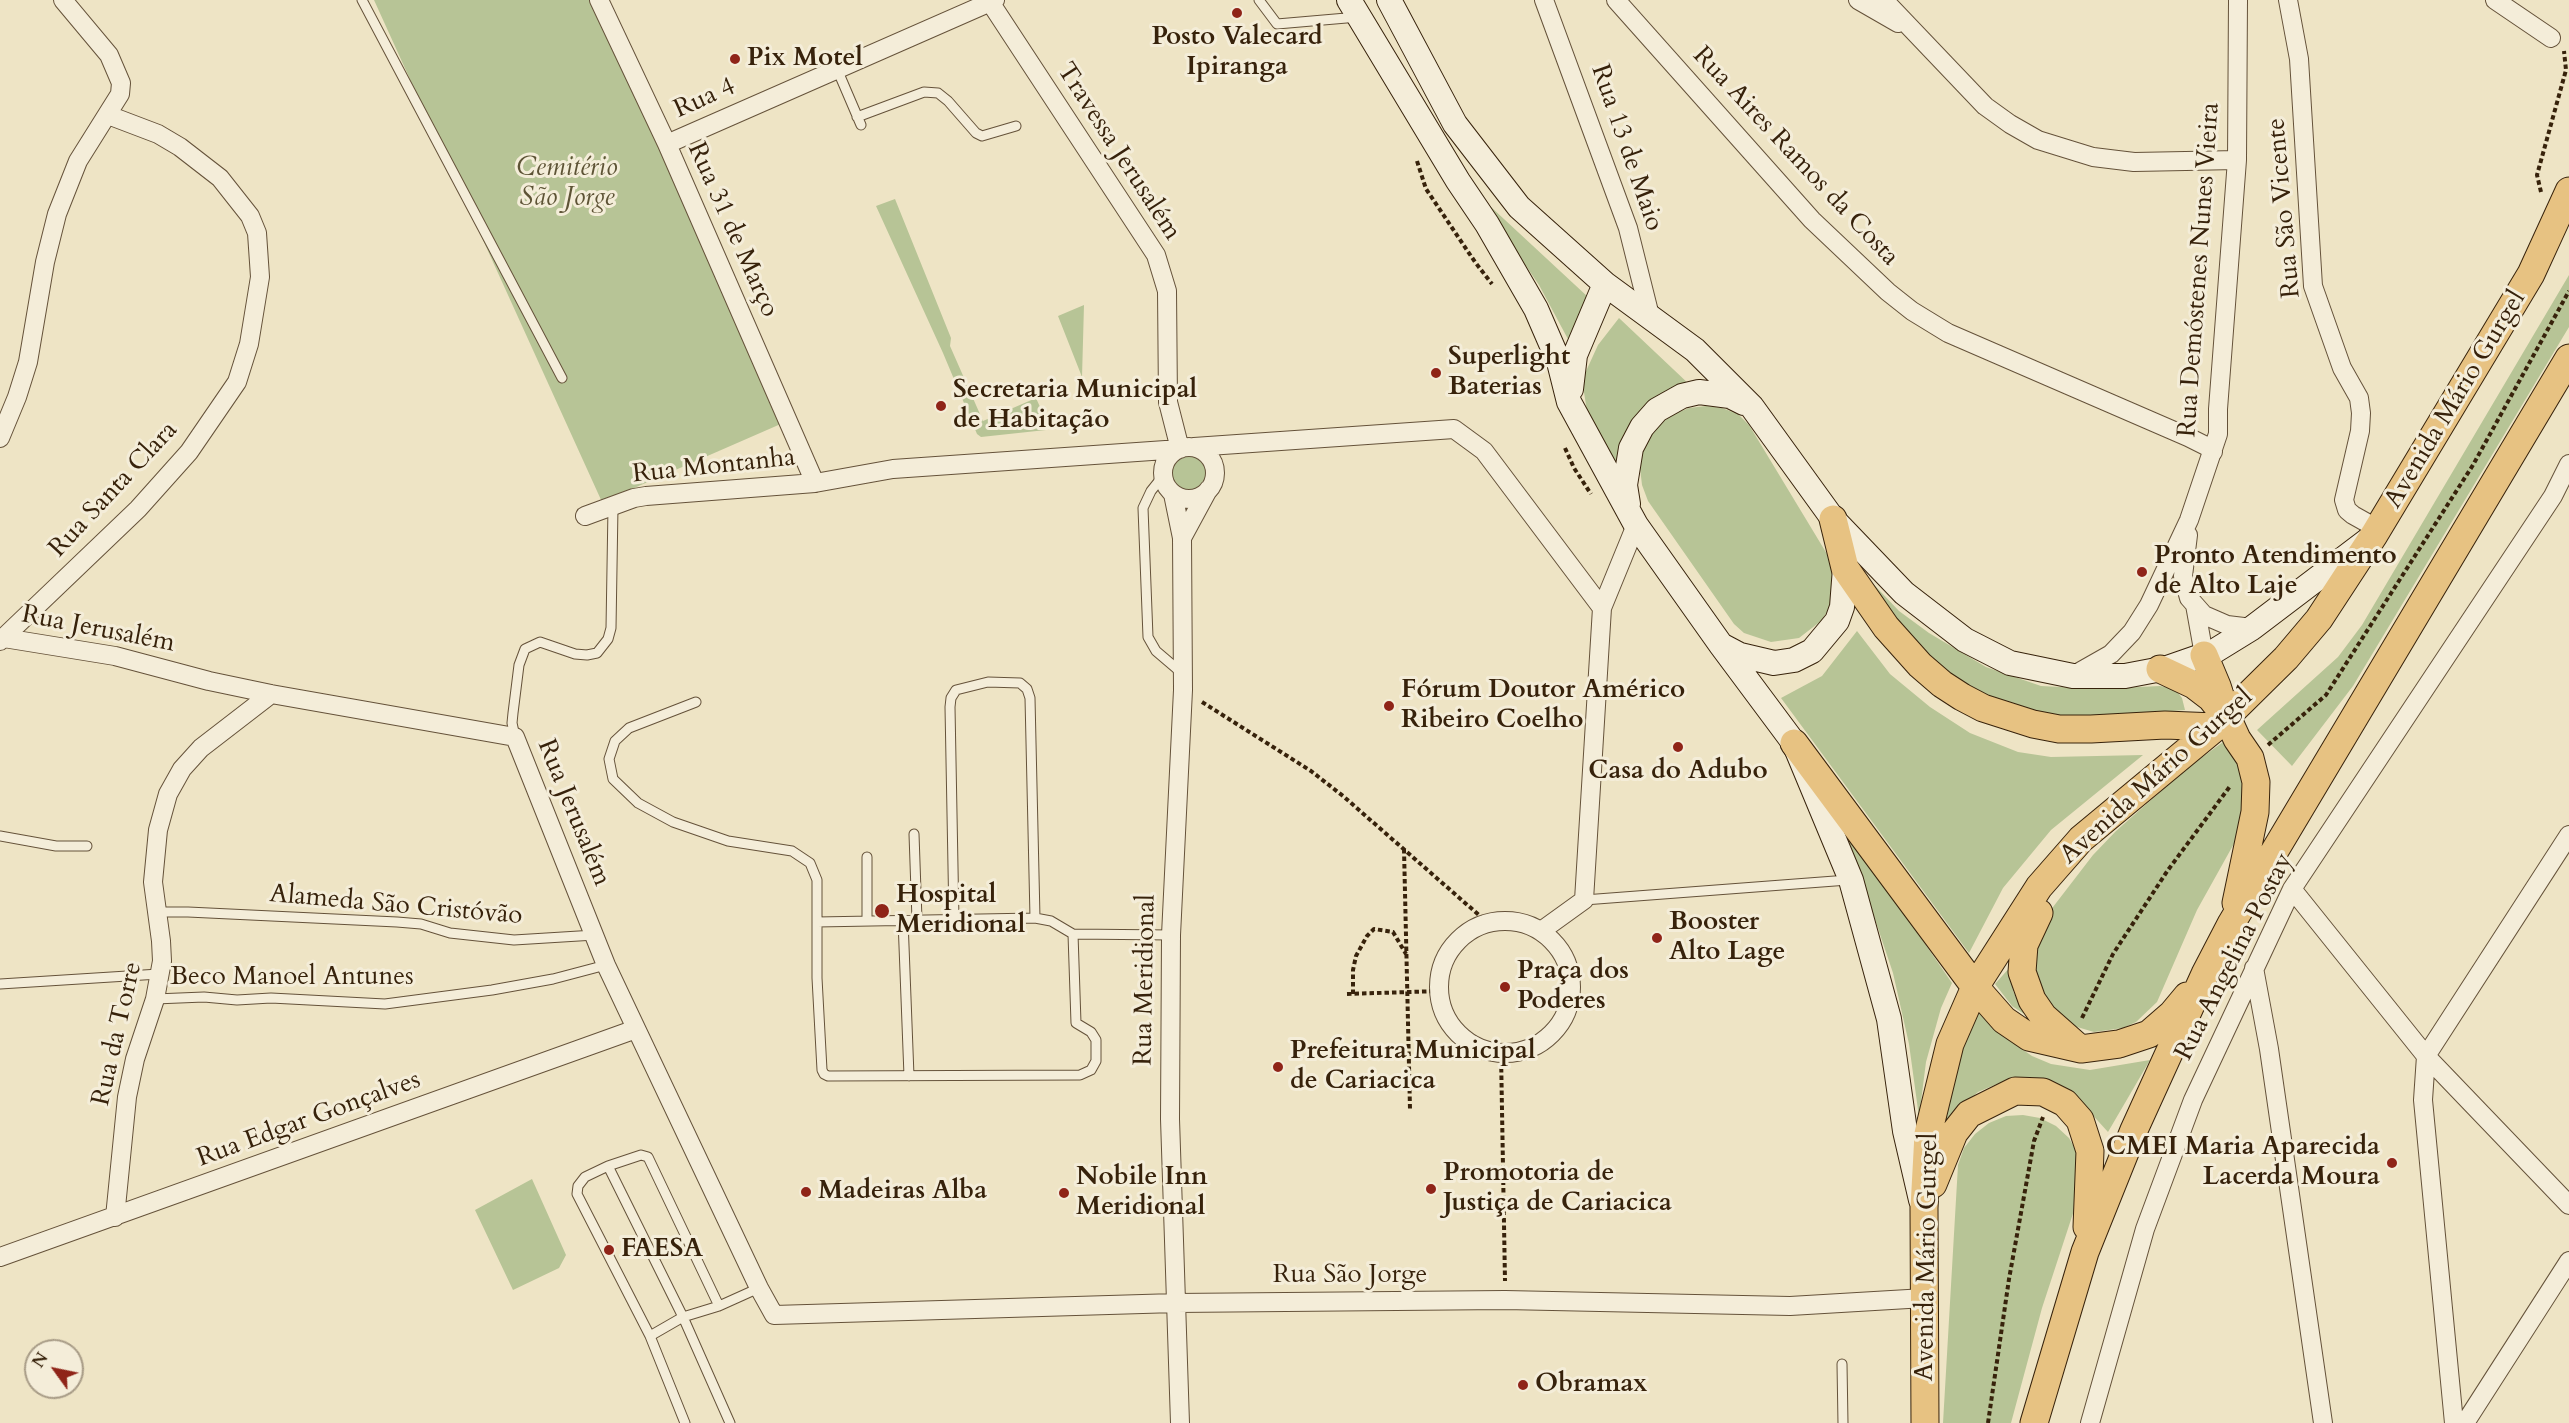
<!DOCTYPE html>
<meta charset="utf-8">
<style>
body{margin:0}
#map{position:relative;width:2569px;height:1423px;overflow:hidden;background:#eee4c5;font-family:Cardo,serif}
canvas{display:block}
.north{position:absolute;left:24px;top:1339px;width:60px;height:60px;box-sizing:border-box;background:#f4edd9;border:2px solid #a89c87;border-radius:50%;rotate:303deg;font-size:16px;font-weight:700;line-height:24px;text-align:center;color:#37220b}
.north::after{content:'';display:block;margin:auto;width:21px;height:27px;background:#8f2418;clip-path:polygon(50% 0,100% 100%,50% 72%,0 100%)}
</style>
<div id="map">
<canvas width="2569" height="1423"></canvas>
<div class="north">N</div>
</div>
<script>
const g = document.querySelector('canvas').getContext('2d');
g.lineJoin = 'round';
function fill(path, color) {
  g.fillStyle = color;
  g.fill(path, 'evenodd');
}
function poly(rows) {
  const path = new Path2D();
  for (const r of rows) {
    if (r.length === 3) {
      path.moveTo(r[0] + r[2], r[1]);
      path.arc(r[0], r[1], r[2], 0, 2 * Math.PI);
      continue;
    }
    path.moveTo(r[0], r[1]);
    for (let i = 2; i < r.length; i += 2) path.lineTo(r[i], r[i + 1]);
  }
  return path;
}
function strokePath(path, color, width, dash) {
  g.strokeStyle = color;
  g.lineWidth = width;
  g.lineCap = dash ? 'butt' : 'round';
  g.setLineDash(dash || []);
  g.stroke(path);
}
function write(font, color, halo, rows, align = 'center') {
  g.font = font + ' Cardo,serif';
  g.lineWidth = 6;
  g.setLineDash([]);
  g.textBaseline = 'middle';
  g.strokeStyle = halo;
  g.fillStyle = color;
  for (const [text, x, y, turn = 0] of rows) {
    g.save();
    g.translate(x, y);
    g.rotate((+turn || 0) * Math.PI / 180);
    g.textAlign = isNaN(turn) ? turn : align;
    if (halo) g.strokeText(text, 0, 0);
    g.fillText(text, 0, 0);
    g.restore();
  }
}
fill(poly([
 [374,0,592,0,783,423,602,502],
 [1477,194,1588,297,1569,341,1539,285],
 [895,199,951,338,950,346,983,421,1036,398,1045,418,1046,430,981,437,977,434,943,353,876,206],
 [2569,275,2569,327,2353,686,2292,766,2257,730,2338,657,2362,625],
 [1084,305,1082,377,1058,316],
 [1619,318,1691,386,1628,433,1614,468,1587,411,1582,380,1598,345],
 [1706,406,1722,408,1738,414,1749,425,1827,554,1832,567,1835,581,1829,609,1821,621,1799,638,1771,642,1744,633,1734,624,1648,501,1642,485,1640,468,1643,452,1650,437,1660,424,1674,414,1689,408],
 [1189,474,24],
 [1859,569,1899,611,1929,633,1986,667,2041,686,2098,689,2160,686,2175,689,2182,698,2185,710,2095,717,2035,716,1979,695,1925,660],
 [1857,631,1890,674,1930,707,1970,733,2018,752,2051,757,2143,755,2051,830,2003,888,1969,953,1781,698,1822,676],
 [2223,742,2233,751,2248,776,2236,840,2197,910,2157,1002,2136,1022,2123,1028,2094,1032,2067,1024,2055,1016,2033,979,2037,936,2053,907,2093,855,2116,831,2186,769],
 [1848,839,1901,909,1952,983,1941,1008,1926,1062,1919,1117,1909,1044,1893,973],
 [2011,966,2013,991,2024,1014,2012,1006,1995,984],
 [1976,1002,2000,1034,2032,1056,2051,1064,2090,1070,2150,1060,2108,1132,2078,1099,2019,1080,1997,1084,1978,1092,1944,1122,1948,1087],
 [2023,1115,2040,1118,2056,1126,2069,1138,2078,1154,2081,1189,2042,1308,2011,1423,1943,1423,1958,1165,1964,1148,1975,1134,1989,1123,2006,1116],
 [532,1179,566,1255,559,1268,513,1290,475,1210]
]), '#b7c496');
const service = poly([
 [362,0,562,378],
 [1259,0,1277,24,1358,17],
 [837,69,861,125],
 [857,117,924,92,938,93,948,101,976,133,982,136,1016,126],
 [1163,476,1151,491,1143,508,1148,637,1156,651,1183,674],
 [696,702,629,728,615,741,609,759,613,779,638,803,673,822,728,841,792,851,810,863,817,880,817,978,822,1070,824,1074,828,1076,1080,1075,1091,1070,1096,1061,1096,1040,1091,1032,1076,1023,1073,934],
 [515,737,512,723,513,713,519,665,525,649,540,642,575,654,587,655,597,653,608,639,611,628,613,507],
 [914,834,917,920],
 [0,836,56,846,87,846],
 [867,857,867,921],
 [1584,900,1848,880],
 [157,912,188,912,397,922,421,924,450,933,514,940,595,935],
 [903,920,909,1076],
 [954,920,950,707,951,698,956,690,988,682,1020,683,1027,689,1030,698,1035,918],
 [817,922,1035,918,1051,921,1073,934,1171,935],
 [0,984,159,974],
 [155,999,204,997,237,1000,271,998,385,1004,492,990,553,979,606,965],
 [608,1166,641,1155,648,1157,719,1306],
 [650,1336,685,1423],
 [1842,1364,1843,1423],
 [730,1423,683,1317,608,1166,585,1177,578,1186,577,1194,650,1336,683,1317,719,1306,759,1288]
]);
const minor = poly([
 [599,0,667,144,815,483],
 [1544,0,1628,228,1650,316],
 [1616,0,1812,220,1888,292,1912,311,1948,333,2188,437,2206,446,2213,452],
 [1858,0,1898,23],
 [1884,0,1985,106,2010,124,2038,140,2093,157,2134,162,2237,160],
 [2288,0,2299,59,2313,286,2342,368,2359,398,2361,413,2360,431,2344,500,2347,510,2353,515,2378,529],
 [2495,0,2551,38],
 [667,144,995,0],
 [0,438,17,397,28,362,45,262,57,214,78,161,120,94,121,83,109,55,63,0],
 [1189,473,26],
 [1194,447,1454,429,1484,451,1602,608],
 [1173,494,1182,538,1183,690,1171,935,1170,1119,1180,1423],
 [585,516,634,498,646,496,815,483,893,469,1180,449,1168,402,1167,291,1156,255,990,2],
 [2188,535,2183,576,2189,598,2204,615,2227,625,2252,628],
 [1182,538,1208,490],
 [2195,605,2204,655],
 [4,638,115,656,209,681,271,694,515,737,606,965,759,1288,774,1315,1176,1303,1505,1300,1790,1306,1925,1298],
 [0,641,138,509,189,452,237,382,249,344,260,277,257,233,250,216,220,178,180,147,158,134,108,115],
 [2074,675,2111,654,2132,632,2149,605,2189,520,2218,434,2218,409,2237,160,2238,0],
 [2292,889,2426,1056,2569,1205],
 [1505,987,66],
 [1541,931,1584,900,1602,608,1636,525],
 [2254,968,2269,1049,2323,1423],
 [115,1217,127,1097,135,1059,155,999,162,961,161,941,153,882,158,830,168,794,182,769,201,748,271,694],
 [0,1257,636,1029],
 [2090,1423,2145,1229,2193,1100,2292,889,2553,496,2569,464],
 [2454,1423,2423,1100,2426,1056,2569,835],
 [2465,1423,2569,1261]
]);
const secondary = poly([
 [1349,0,1458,181,1487,224,1536,309,1559,362,1569,402,1636,525,1721,645,1794,743,1851,880,1889,1019,1905,1131,1921,1200],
 [1389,0,1455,124,1519,207,1605,284,1695,350,1752,407,1833,519,1904,593,1965,640,2010,663,2073,676,2125,676,2167,668,2213,652,2252,628,2368,540],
 [1571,389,1575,355,1605,284],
 [1628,504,1625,485,1631,448,1642,427,1657,410,1682,396,1699,392,1730,396,1744,403],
 [1723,646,1740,655,1774,663,1794,660,1812,651,1837,621,1842,607,1845,568]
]);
const primary = poly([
 [1833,519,1845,568,1886,627,1920,665,1942,684,1962,697,1983,708,2033,724,2059,729,2091,729,2165,725,2216,727],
 [2204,655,2217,686,2227,717,2237,739,2250,758,2256,782,2255,812,2236,903],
 [2160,669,2194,685,2211,698,2222,712],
 [1794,743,1975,987,2004,1020,2029,1037,2081,1049,2119,1044,2149,1034,2172,1014,2187,996],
 [2039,913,2024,945,2022,972,2032,1000,2043,1016,2077,1046],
 [1933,1184,1954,1133,1969,1114,2015,1091,2043,1092,2065,1103,2080,1120,2090,1151,2087,1227],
 [1925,1423,1924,1208,1928,1134,1950,1044,1975,987,2039,887,2081,839,2216,727,2286,658,2319,619,2374,535,2531,274,2569,191],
 [2034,1423,2085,1252,2134,1130,2205,974,2231,924,2569,358]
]);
strokePath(service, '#65523a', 11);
strokePath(minor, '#65523a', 20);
strokePath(secondary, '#37220b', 26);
strokePath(primary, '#37220b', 29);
strokePath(poly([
 [1417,161,1426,189,1475,262,1492,284],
 [2541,192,2537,175,2566,70,2564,51],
 [1565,448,1574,468,1591,494],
 [1202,702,1311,771,1343,796,1488,923],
 [2268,745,2326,695,2473,465,2569,291],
 [1404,849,1410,1109],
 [1347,994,1439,991],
 [1353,994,1353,970,1356,956,1367,936,1374,929,1393,932,1406,954],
 [2082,1018,2113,954,2168,870,2231,785],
 [1501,1053,1505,1281],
 [1988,1423,2009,1279,2034,1141,2043,1117]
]), '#37220b', 4, [4.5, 3]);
strokePath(service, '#f4edd9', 9);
strokePath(minor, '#f4edd9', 18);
strokePath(secondary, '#f4edd9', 24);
strokePath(primary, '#e7c282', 27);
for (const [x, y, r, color] of [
 [1237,13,6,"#8f2418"],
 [735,59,6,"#8f2418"],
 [1436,373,6,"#8f2418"],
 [941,406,6,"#8f2418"],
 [2142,572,6,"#8f2418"],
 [1389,706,6,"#8f2418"],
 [1678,747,6,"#8f2418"],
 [882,911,8,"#8f2418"],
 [1657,938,6,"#8f2418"],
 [1505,987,6,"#8f2418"],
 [1278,1067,6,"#8f2418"],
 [2392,1163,6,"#8f2418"],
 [1431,1189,6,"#8f2418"],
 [806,1192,6,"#8f2418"],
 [1064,1193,6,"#8f2418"],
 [609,1250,6,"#8f2418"],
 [1523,1385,6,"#8f2418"]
]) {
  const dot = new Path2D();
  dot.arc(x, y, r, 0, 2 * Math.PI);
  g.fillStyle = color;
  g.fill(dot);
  strokePath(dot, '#f4edd9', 2);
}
write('bold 26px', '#37220b', '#f4edd9', [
 ["Posto Valecard",1237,38,"center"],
 ["Ipiranga",1237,68,"center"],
 ["Pix Motel",747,59],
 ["Superlight",1448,358],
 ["Baterias",1448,388],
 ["Secretaria Municipal",953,391],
 ["de Habitação",953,421],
 ["Pronto Atendimento",2154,557],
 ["de Alto Laje",2154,587],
 ["Fórum Doutor Américo",1401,691],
 ["Ribeiro Coelho",1401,721],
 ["Casa do Adubo",1678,772,"center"],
 ["Hospital",896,896],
 ["Meridional",896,926],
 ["Booster",1669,923],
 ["Alto Lage",1669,953],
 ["Praça dos",1517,972],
 ["Poderes",1517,1002],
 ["Prefeitura Municipal",1290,1052],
 ["de Cariacica",1290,1082],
 ["CMEI Maria Aparecida",2380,1148,"right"],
 ["Lacerda Moura",2380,1178,"right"],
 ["Promotoria de",1443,1174],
 ["Justiça de Cariacica",1443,1204],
 ["Nobile Inn",1076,1178],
 ["Meridional",1076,1208],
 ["Madeiras Alba",818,1192],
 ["FAESA",621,1250],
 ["Obramax",1535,1385]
], 'left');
write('26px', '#37220b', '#f4edd9', [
 ["Rua 4",705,99,-24],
 ["Rua 13 de Maio",1626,148,71],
 ["Travessa Jerusalém",1118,152,57],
 ["Rua Aires Ramos da Costa",1795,157,47],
 ["Rua São Vicente",2285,208,-95],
 ["Rua 31 de Março",732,230,66],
 ["Rua Demóstenes Nunes Vieira",2200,270,-86],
 ["Avenida Mário Gurgel",2456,400,-59],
 ["Rua Montanha",714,467,-6],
 ["Rua Santa Clara",114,490,-47],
 ["Rua Jerusalém",98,630,11],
 ["Avenida Mário Gurgel",2157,777,-42],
 ["Rua Jerusalém",573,813,68],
 ["Alameda São Cristóvão",396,906,5],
 ["Rua Angelina Postay",2235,957,-63],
 ["Beco Manoel Antunes",292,978],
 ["Rua Meridional",1146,980,-89],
 ["Rua da Torre",118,1034,-77],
 ["Rua Edgar Gonçalves",309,1120,-20],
 ["Avenida Mário Gurgel",1928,1257,-89],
 ["Rua São Jorge",1350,1276]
]);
write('italic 26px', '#5d5335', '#f4edd9', [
 ["Cemitério",567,169],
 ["São Jorge",567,199]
]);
</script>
